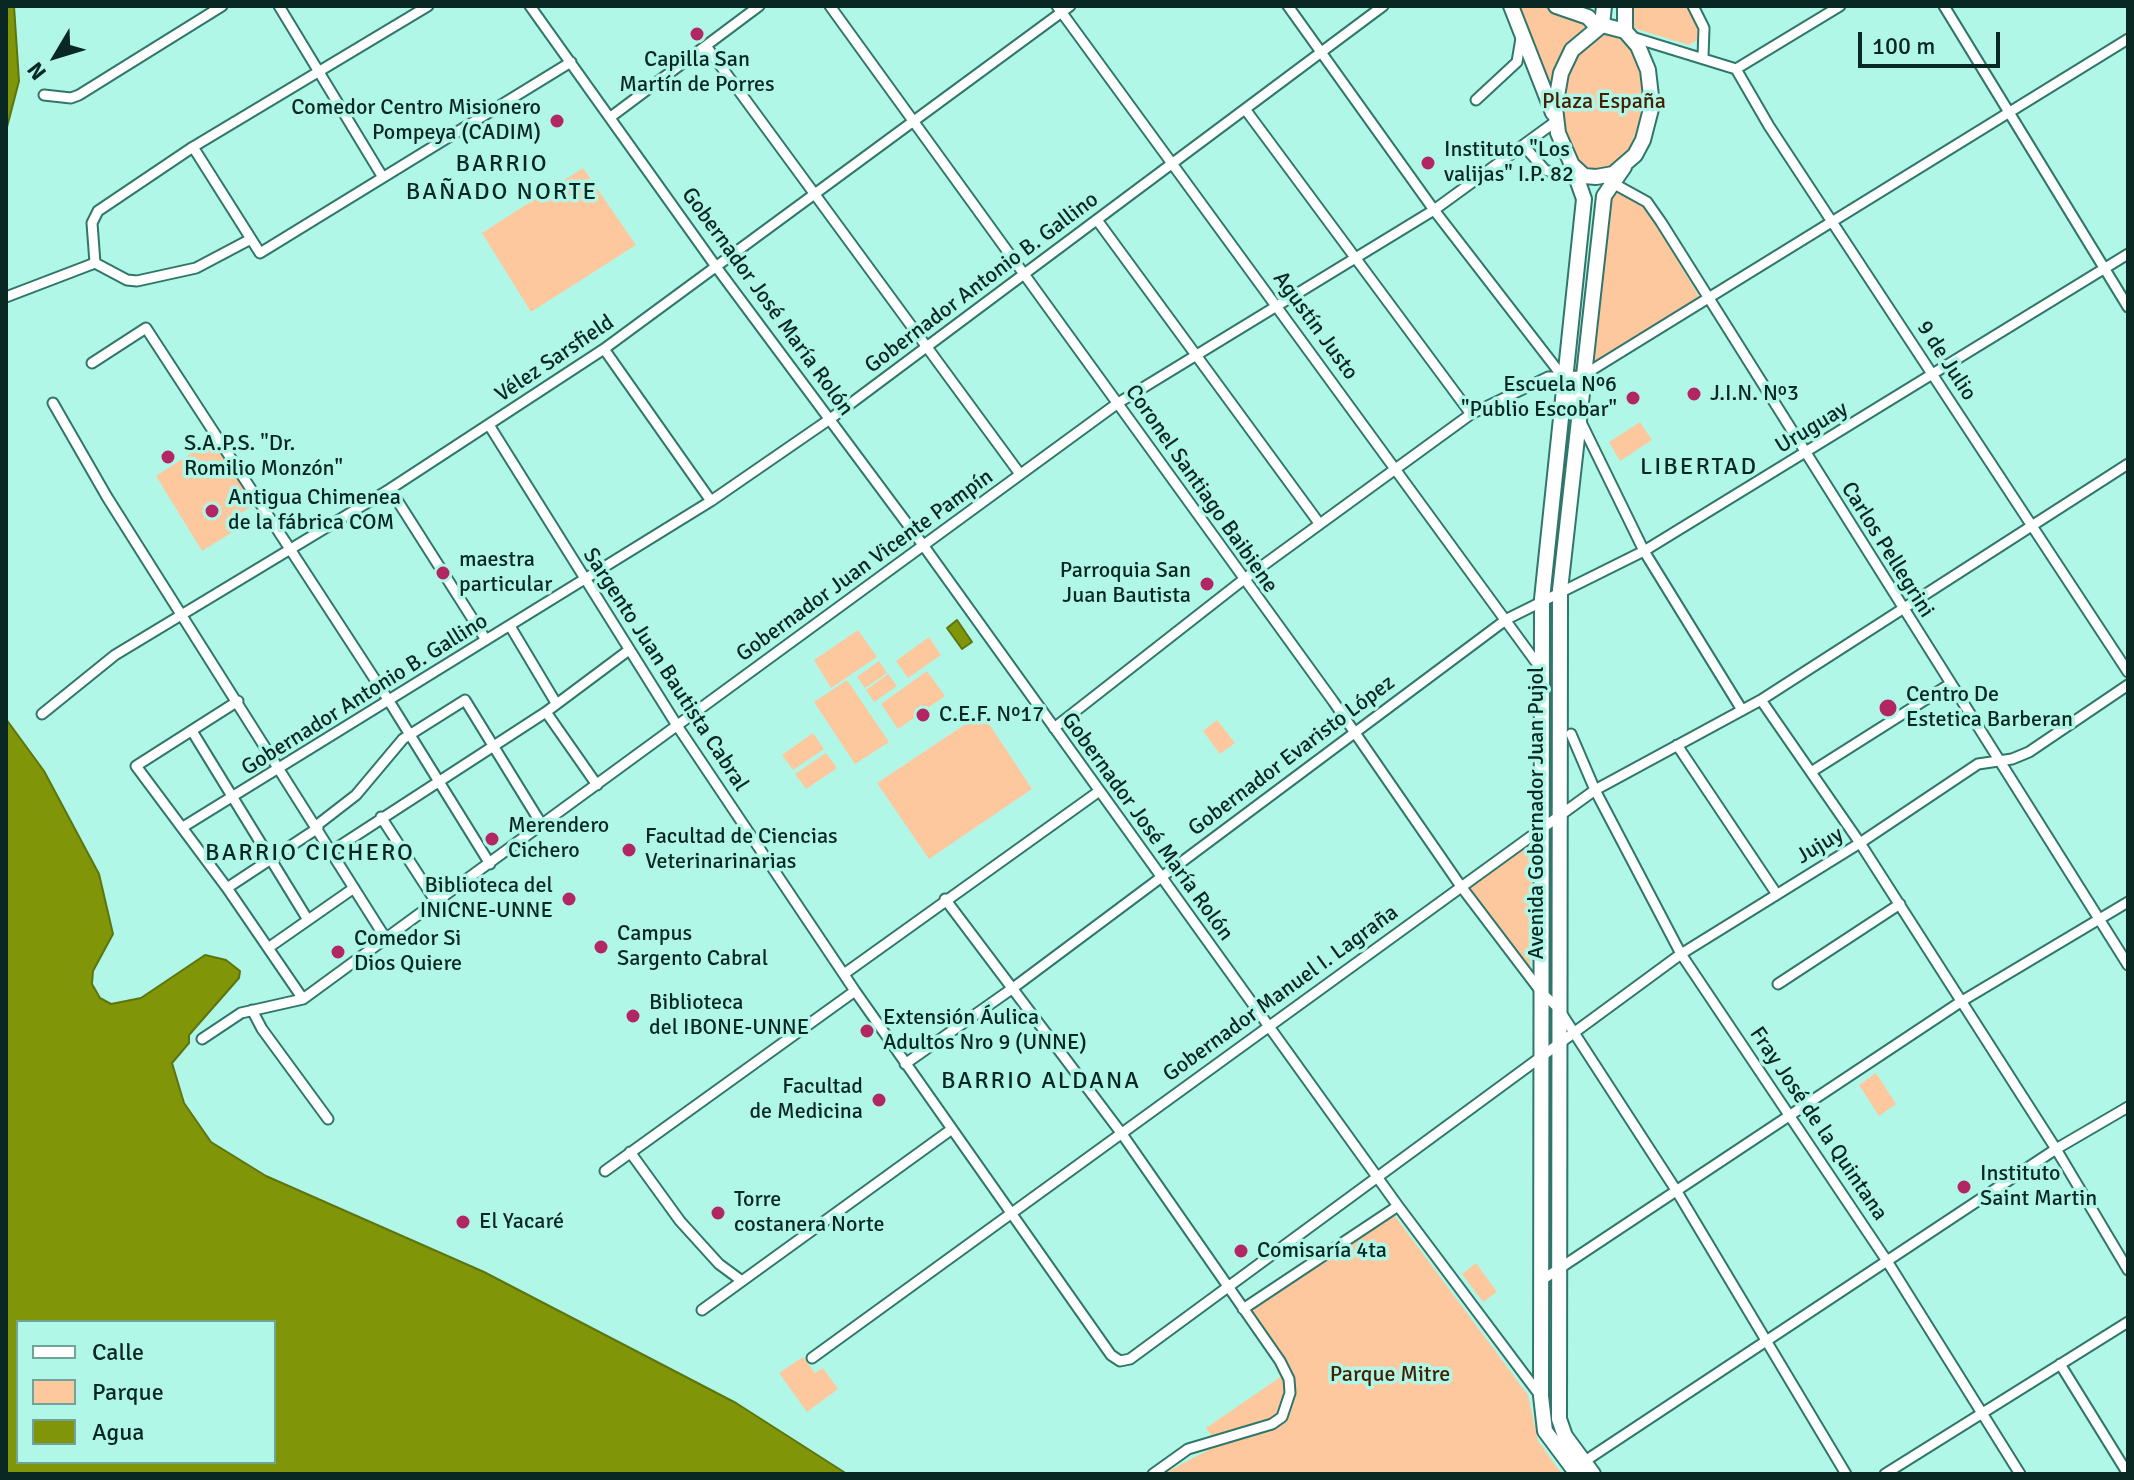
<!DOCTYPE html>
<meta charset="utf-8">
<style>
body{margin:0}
#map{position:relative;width:2134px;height:1480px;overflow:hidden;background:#b1f7e8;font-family:Signika,sans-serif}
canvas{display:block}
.frame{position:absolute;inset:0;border:8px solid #0a2823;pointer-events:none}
.legend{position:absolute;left:16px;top:1320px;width:260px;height:144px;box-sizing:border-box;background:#b1f7e8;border:2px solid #6ea499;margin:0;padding:10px 14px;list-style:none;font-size:24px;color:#0a2823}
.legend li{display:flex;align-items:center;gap:16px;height:40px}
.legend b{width:40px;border:2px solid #6ea499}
.north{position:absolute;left:16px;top:16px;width:80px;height:80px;-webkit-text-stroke:6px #b1f7e8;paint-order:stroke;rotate:232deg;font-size:22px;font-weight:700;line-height:32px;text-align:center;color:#0a2823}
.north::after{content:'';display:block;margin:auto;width:28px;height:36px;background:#0a2823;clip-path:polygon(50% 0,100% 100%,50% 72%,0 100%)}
.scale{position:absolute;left:1858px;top:32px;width:142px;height:36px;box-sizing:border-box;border:4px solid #0a2823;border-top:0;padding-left:10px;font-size:24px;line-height:28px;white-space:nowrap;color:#0a2823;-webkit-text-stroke:6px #b1f7e8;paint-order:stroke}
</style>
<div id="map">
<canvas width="2134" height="1480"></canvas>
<div class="frame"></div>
<ul class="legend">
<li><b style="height:10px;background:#fff"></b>Calle</li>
<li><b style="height:22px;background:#fdc89e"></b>Parque</li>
<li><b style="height:22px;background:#809608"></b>Agua</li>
</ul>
<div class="north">N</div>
<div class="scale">100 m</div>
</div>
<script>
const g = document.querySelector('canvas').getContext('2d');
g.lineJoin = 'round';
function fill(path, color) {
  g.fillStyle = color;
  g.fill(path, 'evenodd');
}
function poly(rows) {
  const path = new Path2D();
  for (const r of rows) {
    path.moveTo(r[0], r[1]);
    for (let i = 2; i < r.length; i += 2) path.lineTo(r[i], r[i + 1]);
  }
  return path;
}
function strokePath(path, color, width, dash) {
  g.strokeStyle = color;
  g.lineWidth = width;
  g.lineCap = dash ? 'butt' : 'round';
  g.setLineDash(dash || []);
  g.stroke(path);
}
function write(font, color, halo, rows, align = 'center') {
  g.font = font + ' Signika,sans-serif';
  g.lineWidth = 7;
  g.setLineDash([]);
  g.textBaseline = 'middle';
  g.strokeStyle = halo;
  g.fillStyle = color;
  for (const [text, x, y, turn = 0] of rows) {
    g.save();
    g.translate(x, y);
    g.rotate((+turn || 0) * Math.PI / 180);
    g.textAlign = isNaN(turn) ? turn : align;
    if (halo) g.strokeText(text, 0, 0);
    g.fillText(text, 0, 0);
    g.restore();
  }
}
fill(poly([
 [1517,6,1543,6,1584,23,1583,32,1552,82,1548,83],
 [1627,6,1690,6,1701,24,1701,38,1689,45,1633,28,1629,24],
 [1606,32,1624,36,1638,53,1648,100,1633,149,1608,171,1588,170,1574,159,1562,126,1562,89,1575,54,1599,34],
 [583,168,636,245,531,312,482,233],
 [1618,191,1646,208,1700,298,1589,367,1607,203],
 [1640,422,1652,440,1620,461,1609,442],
 [213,439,255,504,238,515,244,525,202,551,156,476],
 [858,630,877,657,831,688,814,660],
 [929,637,941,655,908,678,896,661],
 [879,661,887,673,865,688,857,677],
 [927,671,945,696,898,729,881,704],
 [888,674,897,686,874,702,866,690],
 [847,680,889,742,855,764,814,702],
 [982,713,1032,789,929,859,877,783],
 [1217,720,1235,743,1220,754,1203,731],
 [813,733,824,749,793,770,782,755],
 [826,753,837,768,806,789,795,774],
 [1534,841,1530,972,1468,889],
 [1876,1073,1896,1104,1879,1116,1859,1085],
 [1394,1215,1528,1395,1538,1441,1562,1474,1163,1474,1218,1445,1206,1428,1292,1369,1251,1310],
 [1476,1263,1497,1292,1483,1302,1462,1274],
 [803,1357,815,1373,823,1368,838,1389,807,1412,779,1373]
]), '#fdc89e');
const water = poly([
 [6,6,14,6,19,81,6,131,6,6],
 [957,620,972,642,962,649,947,628,957,620],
 [6,719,44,771,99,874,113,934,93,971,92,984,100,998,111,1004,141,998,205,955,226,960,240,971,239,978,189,1035,189,1043,172,1063,184,1103,211,1142,266,1176,484,1272,736,1403,847,1474,6,1474,6,719],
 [18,1322,274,1322,274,1462,18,1462,18,1322]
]);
fill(water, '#809608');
strokePath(water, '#5d7510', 2);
const minor = poly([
 [279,6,382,176],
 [530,6,717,268,923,545,1398,1206,1539,1394],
 [830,6,1333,701,1460,885,1542,993,1558,1008,1676,1190,1846,1474],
 [1057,6,1541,669],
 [1288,6,1434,210,1563,377,1578,416,1644,551,1742,710],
 [1693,6,1704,28,1703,57],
 [1944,6,2128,307],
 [1632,37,1736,69],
 [706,46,1020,474],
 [1736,69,1769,126,2128,672],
 [1736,69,1840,6],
 [44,95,71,98,79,95,222,6],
 [1476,100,1517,62,1521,38],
 [1245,109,1471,414],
 [612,116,759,6],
 [1524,146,1545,170,1580,181],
 [193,147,260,253,571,62],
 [1609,185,1618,186,1647,202,1661,222,2128,965],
 [1097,220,1319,523],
 [95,263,92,223,98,211,193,147,428,6],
 [6,297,95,263,127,280,137,281,196,268,249,240],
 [604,349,711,501],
 [92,363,146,328,389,701,490,864],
 [53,403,107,497,386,939],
 [489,425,678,727,855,991,1111,1355,1120,1361,1130,1359,1681,954,1860,843,1978,764,2012,759,2029,752,2128,685],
 [390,489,486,640],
 [510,626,556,703],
 [1761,700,1860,843,2056,1149,2128,1270],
 [238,701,136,766,227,888,303,999],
 [546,712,597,785],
 [42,714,115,655,390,489,604,349,1070,6],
 [1054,728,1243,580,1471,414,1548,377,1582,376,2128,39],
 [192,731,308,920],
 [1571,734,1595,790,1681,954,1887,1261,2020,1474],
 [1677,745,1776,893],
 [1811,772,1950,684],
 [381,817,436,902],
 [316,826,356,795,403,739,465,700,542,825],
 [183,827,711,501,830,419,1383,6],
 [332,851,546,712,629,650],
 [227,888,318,828],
 [945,899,1122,1134,1280,1361,1289,1379,1290,1393,1282,1417,1272,1424,1188,1449,1153,1474],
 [268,948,354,888],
 [844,974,1098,792],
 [1778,984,1900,904],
 [252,1010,262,1029,328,1119],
 [202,1039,241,1013,303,999,1118,403,1434,210,1555,122],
 [905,1064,1013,988,1507,619,1644,551,2128,254],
 [630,1152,680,1221,719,1264,742,1281],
 [605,1171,855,991],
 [1542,1280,1962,1001,2128,902],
 [1243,1309,1398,1206],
 [702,1310,952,1129],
 [812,1358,1595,790,1761,700,2128,464],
 [2060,1364,2128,1474],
 [1582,1463,2056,1149,2128,1107],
 [1885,1474,2128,1322]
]);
const secondary = poly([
 [1625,6,1625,31],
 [1602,25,1604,6]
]);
const primary = poly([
 [1511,6,1553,113],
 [1556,6,1588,17,1597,27],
 [1602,25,1625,31,1638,46,1648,70,1652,105,1643,140,1635,155,1613,174,1596,177,1584,176,1572,165,1558,133,1555,107,1561,73,1572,50,1602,25],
 [1572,165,1584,199,1542,599,1541,1396,1545,1431,1577,1474],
 [1593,1474,1565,1436,1559,1419,1560,590,1604,196,1624,167]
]);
strokePath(minor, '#30766a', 13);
strokePath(secondary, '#30766a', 18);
strokePath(primary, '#30766a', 18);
strokePath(minor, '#fff', 9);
strokePath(secondary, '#fff', 14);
strokePath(primary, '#fff', 14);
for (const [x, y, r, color] of [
 [697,34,8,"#b22663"],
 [557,121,8,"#b22663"],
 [1428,163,8,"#b22663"],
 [1694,394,8,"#b22663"],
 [1633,398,8,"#b22663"],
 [168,457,8,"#b22663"],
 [212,511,8,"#b22663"],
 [443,573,8,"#b22663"],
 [1207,584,8,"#b22663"],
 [1888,708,10,"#b22663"],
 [923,715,8,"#b22663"],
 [492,839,8,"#b22663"],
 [629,850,8,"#b22663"],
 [569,899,8,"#b22663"],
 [601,947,8,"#b22663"],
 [338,952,8,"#b22663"],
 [633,1016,8,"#b22663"],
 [867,1031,8,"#b22663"],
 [879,1100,8,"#b22663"],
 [1964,1187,8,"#b22663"],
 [718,1213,8,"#b22663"],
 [463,1222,8,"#b22663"],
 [1241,1251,8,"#b22663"]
]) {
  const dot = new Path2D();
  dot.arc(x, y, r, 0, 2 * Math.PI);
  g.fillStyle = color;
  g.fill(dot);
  strokePath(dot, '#b1f7e8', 3);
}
write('22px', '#0a2823', '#b1f7e8', [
 ["Capilla San",697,60,"center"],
 ["Martín de Porres",697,85,"center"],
 ["Comedor Centro Misionero",541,108,"right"],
 ["Pompeya (CADIM)",541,133,"right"],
 ["Instituto \"Los",1444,150],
 ["valijas\" I.P. 82",1444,175],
 ["Escuela Nº6",1617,385,"right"],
 ["\"Publio Escobar\"",1617,410,"right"],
 ["J.I.N. Nº3",1710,394],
 ["S.A.P.S. \"Dr.",184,444],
 ["Romilio Monzón\"",184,469],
 ["Antigua Chimenea",228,498],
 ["de la fábrica COM",228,523],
 ["maestra",459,560],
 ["particular",459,585],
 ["Parroquia San",1191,571,"right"],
 ["Juan Bautista",1191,596,"right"],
 ["Centro De",1906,695],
 ["Estetica Barberan",1906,720],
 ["C.E.F. Nº17",939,715],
 ["Merendero",508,826],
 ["Cichero",508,851],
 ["Facultad de Ciencias",645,837],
 ["Veterinarinarias",645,862],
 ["Biblioteca del",553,886,"right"],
 ["INICNE-UNNE",553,911,"right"],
 ["Campus",617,934],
 ["Sargento Cabral",617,959],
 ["Comedor Si",354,939],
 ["Dios Quiere",354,964],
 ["Biblioteca",649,1003],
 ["del IBONE-UNNE",649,1028],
 ["Extensión Áulica",883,1018],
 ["Adultos Nro 9 (UNNE)",883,1043],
 ["Facultad",863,1087,"right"],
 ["de Medicina",863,1112,"right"],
 ["Instituto",1980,1174],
 ["Saint Martin",1980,1199],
 ["Torre",734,1200],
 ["costanera Norte",734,1225],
 ["El Yacaré",479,1222],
 ["Comisaría 4ta",1257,1251]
], 'left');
write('22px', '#432000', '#b1f7e8', [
 ["Plaza España",1604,102],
 ["Parque Mitre",1390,1375]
]);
write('22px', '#0a2823', '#b1f7e8', [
 ["Gobernador Antonio B. Gallino",982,283,-37],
 ["Gobernador José María Rolón",767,302,54],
 ["Agustín Justo",1315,326,54],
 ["Vélez Sarsfield",555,359,-34],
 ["9 de Julio",1946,361,57],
 ["Uruguay",1812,428,-31],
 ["Coronel Santiago Baibiene",1201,489,55],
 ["Carlos Pellegrini",1887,550,58],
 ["Gobernador Juan Vicente Pampín",865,566,-36],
 ["Sargento Juan Bautista Cabral",665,670,57],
 ["Gobernador Antonio B. Gallino",365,695,-32],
 ["Gobernador Evaristo López",1292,756,-37],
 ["Avenida Gobernador Juan Pujol",1537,813,-90],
 ["Gobernador José María Rolón",1147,827,54],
 ["Jujuy",1820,846,-31],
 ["Gobernador Manuel I. Lagraña",1281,994,-36],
 ["Fray José de la Quintana",1818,1124,56]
]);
g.letterSpacing = '2px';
write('24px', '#0a2823', '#b1f7e8', [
 ["BARRIO",502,165],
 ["BAÑADO NORTE",502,193],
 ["LIBERTAD",1699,468],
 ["BARRIO CICHERO",310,854],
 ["BARRIO ALDANA",1041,1082]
]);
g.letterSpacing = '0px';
</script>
